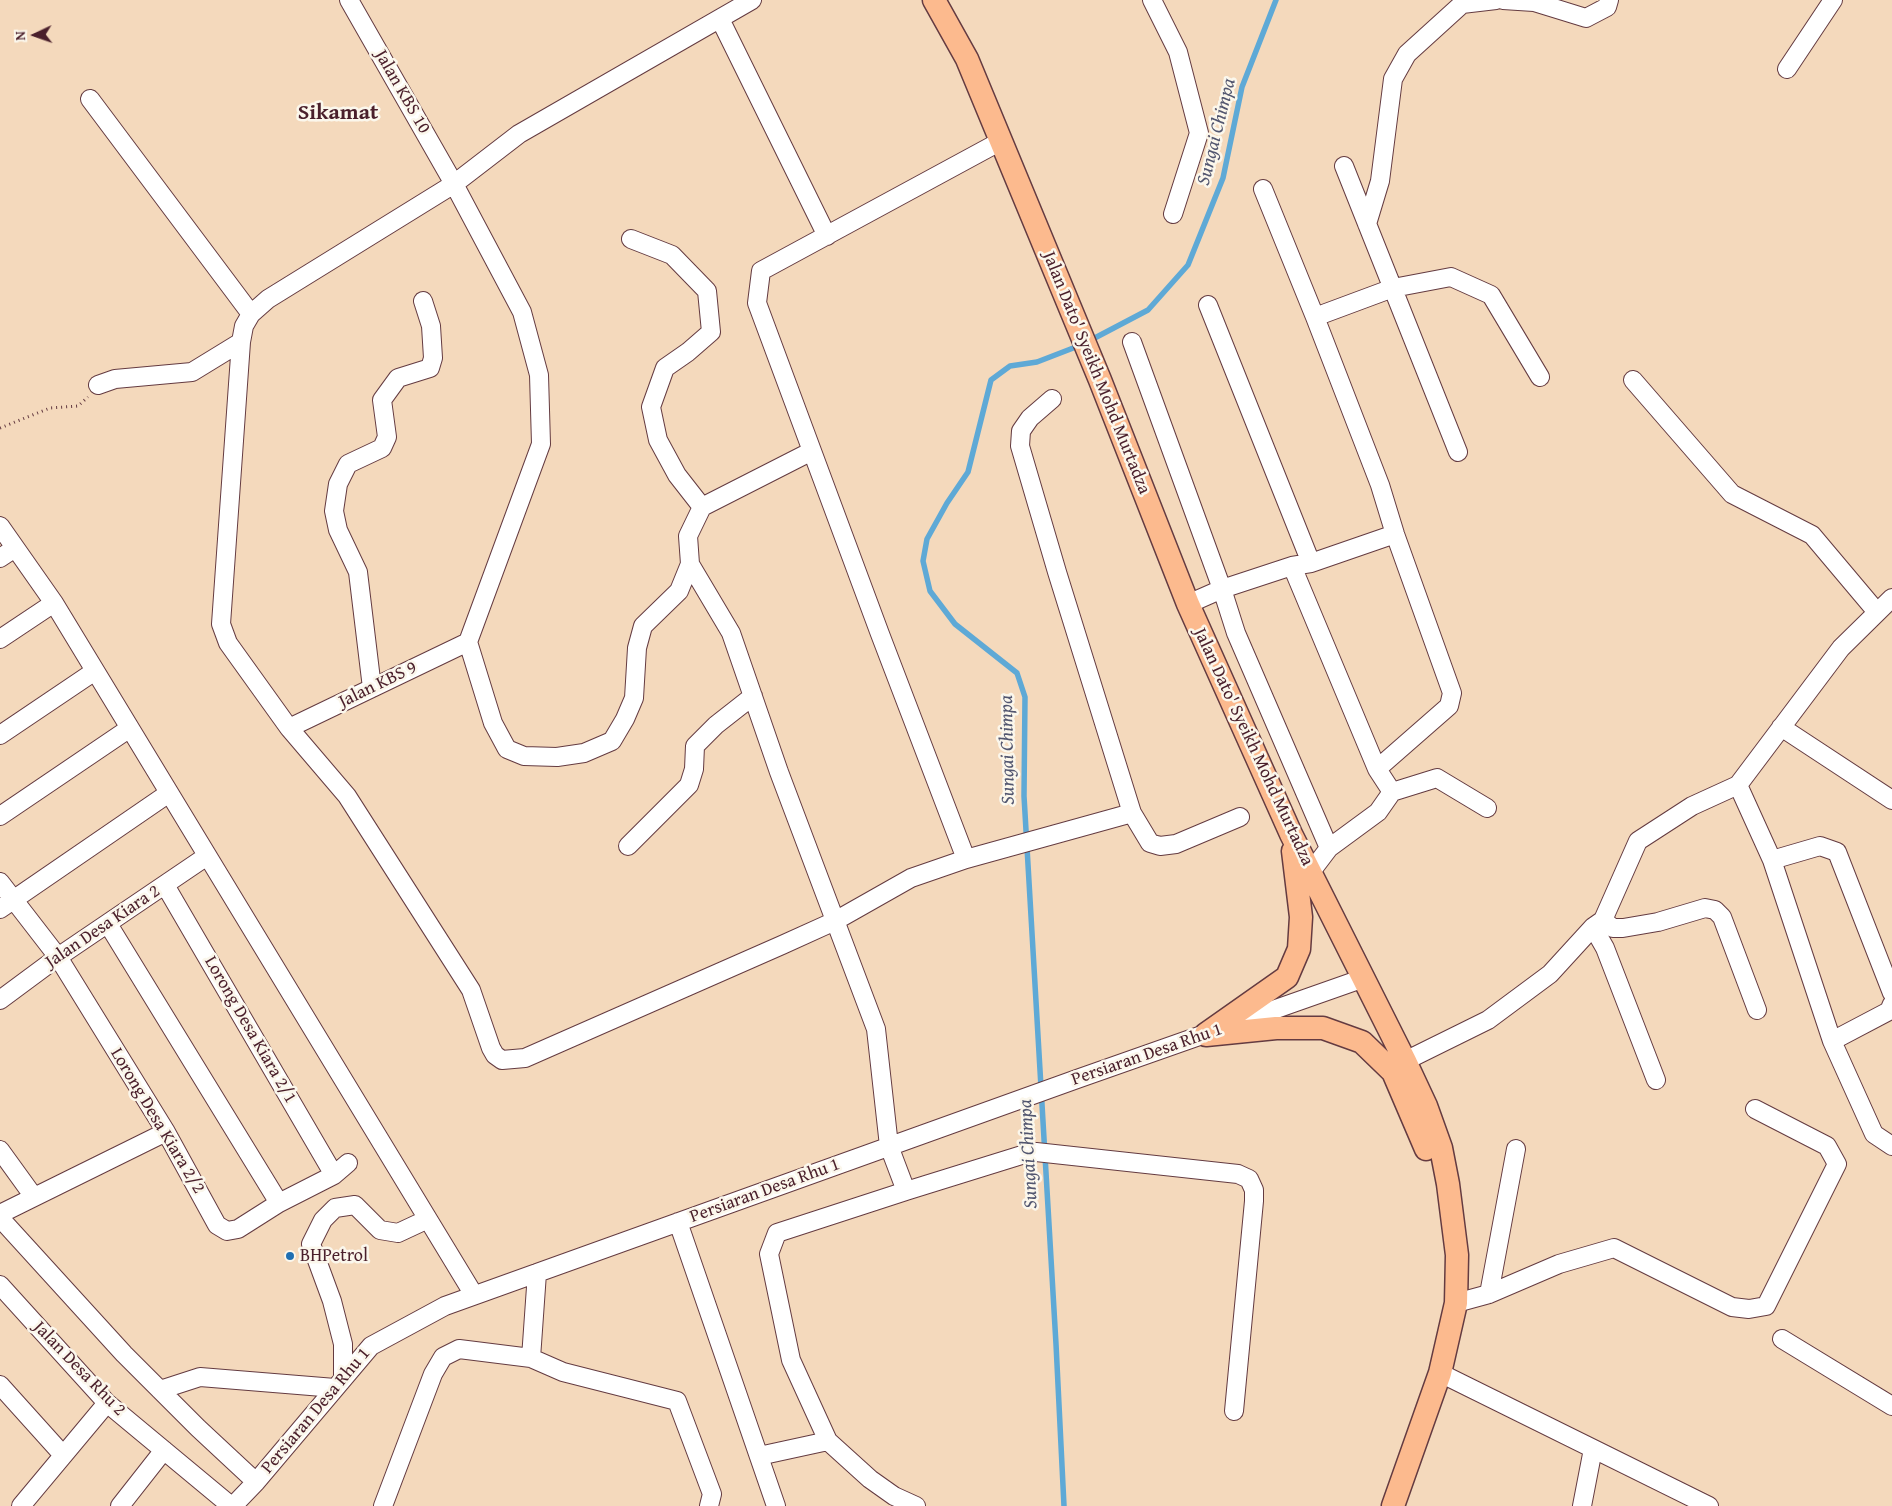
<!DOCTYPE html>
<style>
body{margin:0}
#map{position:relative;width:1892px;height:1506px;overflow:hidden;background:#f4d9bc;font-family:"Gentium Book Plus",serif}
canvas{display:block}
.north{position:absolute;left:10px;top:10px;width:50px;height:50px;-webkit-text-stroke:4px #fbf7ec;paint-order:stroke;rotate:267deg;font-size:14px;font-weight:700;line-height:20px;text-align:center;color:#4a1f2b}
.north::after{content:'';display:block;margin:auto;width:18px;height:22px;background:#4a1f2b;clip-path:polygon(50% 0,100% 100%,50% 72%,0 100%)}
</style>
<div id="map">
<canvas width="1892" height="1506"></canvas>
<div class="north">N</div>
</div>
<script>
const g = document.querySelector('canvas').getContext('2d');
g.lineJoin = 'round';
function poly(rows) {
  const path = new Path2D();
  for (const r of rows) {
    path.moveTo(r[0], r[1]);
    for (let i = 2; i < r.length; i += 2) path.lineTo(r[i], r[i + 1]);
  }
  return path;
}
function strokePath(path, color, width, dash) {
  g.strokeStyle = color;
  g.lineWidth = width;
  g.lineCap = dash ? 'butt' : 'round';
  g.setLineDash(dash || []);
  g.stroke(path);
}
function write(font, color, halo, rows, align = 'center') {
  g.font = font + ' "Gentium Book Plus",serif';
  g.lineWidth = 5;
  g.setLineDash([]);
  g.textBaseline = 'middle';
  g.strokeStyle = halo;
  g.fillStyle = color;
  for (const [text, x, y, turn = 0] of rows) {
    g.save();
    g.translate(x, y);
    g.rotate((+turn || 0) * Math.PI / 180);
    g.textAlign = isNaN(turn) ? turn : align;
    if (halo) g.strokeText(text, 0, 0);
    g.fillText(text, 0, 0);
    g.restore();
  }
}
strokePath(poly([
 [1089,341,1148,310,1188,265,1223,178,1242,87,1276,0],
 [1064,1506,1056,1344,1024,796,1025,697,1017,673,955,624,930,591,923,561,927,539,947,503,968,472,991,380,1010,366,1037,362,1081,345]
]), '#5ea9d6', 5.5);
const minor = poly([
 [349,0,454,184,522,312,539,375,541,444,468,642,493,723,507,749,524,756,557,757,584,753,612,741,625,719,634,698,637,648,643,626,679,591,690,564],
 [752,0,519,134,454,184,268,299,251,314,244,326,241,342,221,624,228,643,289,728,347,796,471,990,491,1048,495,1055,502,1060,525,1058,782,945,835,921,911,878,966,859,1132,813],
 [1152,0,1178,52,1199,133,1173,214],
 [1503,0,1534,2,1586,18,1607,7,1609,0],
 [720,19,827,236],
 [1787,69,1833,0],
 [90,99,251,314],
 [1344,166,1458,452],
 [1263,189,1315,317,1380,485,1395,534,1452,693,1449,706,1377,769,1392,792,1378,812,1329,848,1310,873],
 [1367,224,1380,181,1393,79,1407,54,1462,4,1496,0],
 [631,239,672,255,707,291,711,332,688,352,665,368,651,407,658,440,677,475,702,507],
 [1208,305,1311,563],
 [1315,317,1393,288,1451,277,1491,295,1540,377],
 [1132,342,1222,589,1236,633,1329,848],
 [1633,380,1732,494,1812,535,1876,611],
 [98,385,115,379,192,372,241,342],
 [1052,399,1030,418,1021,431,1020,446,1057,572,1132,813,1150,843,1160,846,1176,844,1240,817],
 [812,451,702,507,688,536,690,564,731,633,779,772,876,1029,889,1146,906,1191,1025,1154,1036,1152,1238,1174,1249,1179,1254,1190,1254,1201,1234,1411],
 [0,526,54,603,474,1295],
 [0,558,15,548],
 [1292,566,1377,769],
 [1188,604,1222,589,1292,566,1311,563,1395,534],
 [0,639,54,603],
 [372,688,358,572,338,530,334,511,338,484,348,464,382,448,387,437,382,400,398,378,430,368,433,358,431,326,423,301],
 [1781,727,1892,800],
 [289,728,468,642],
 [0,735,95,671],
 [1738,785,1772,860,1832,1041,1874,1134,1892,1146],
 [1392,792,1437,778,1487,808],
 [0,816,130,728],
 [628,846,689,785,694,769,695,746,716,725,753,696],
 [966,859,880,634,757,303,761,271,1001,141],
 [1772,860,1820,846,1837,852,1892,993],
 [0,882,58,957,166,1132,217,1225,227,1231,238,1229,279,1203],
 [165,885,334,1175],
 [0,909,169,793],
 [1603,920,1613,928,1623,928,1658,922,1705,908,1715,910,1722,917,1757,1010],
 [108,924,279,1203,334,1175,348,1163],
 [1593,927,1605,948,1656,1080],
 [0,1000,58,957,207,856],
 [1832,1041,1889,1011,1892,1004],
 [1405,1061,1488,1020,1550,974,1593,927,1603,920,1638,841,1692,806,1738,785,1841,648,1892,598],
 [0,1150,34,1197],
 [0,1214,166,1132],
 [0,1218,124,1354,198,1428,256,1482],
 [678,1222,776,1506],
 [0,1285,107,1403,231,1506],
 [1489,1294,1516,1149],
 [1456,1303,1489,1294,1559,1264,1614,1248,1732,1307,1749,1309,1766,1306,1837,1164,1827,1146,1755,1109],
 [1782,1339,1892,1406],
 [531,1358,563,1372,677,1401,712,1494,709,1506],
 [1440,1373,1709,1506],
 [343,1378,343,1344,332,1301,311,1244,323,1220,335,1208,355,1205,380,1230,398,1233,428,1219],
 [0,1385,63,1455],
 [160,1390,200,1377,335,1388],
 [828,1441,791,1360,769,1254,777,1233,906,1191],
 [759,1456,828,1441,870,1479,894,1496,916,1506],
 [21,1506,107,1403],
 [120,1506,164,1450],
 [233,1506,256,1482,371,1346,445,1306,1077,1079,1364,978],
 [383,1506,433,1374,443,1357,459,1349,531,1358,537,1273],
 [1582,1506,1593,1449]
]);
const major = poly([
 [934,0,967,59,1100,380,1188,604,1291,834,1405,1061,1426,1106,1441,1148,1448,1184,1457,1255,1456,1303,1440,1373,1393,1506],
 [1206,1034,1287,977,1299,949,1301,917,1293,851],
 [1206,1035,1276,1028,1323,1028,1362,1042,1393,1072,1426,1149]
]);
strokePath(minor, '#643b41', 20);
strokePath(major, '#643b41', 25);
strokePath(poly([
 [0,428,50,408,78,406,88,397]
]), '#643b41', 3, [1, 4]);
strokePath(minor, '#fff', 18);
strokePath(major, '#fcba8e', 22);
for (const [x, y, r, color] of [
 [290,1256,5,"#1f6fb2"]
]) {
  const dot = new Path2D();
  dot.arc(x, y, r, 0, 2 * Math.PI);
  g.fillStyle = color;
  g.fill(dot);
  strokePath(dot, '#fbf7ec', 2);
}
write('18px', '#4a1f2b', '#fbf7ec', [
 ["Jalan KBS 10",402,92,60],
 ["Jalan Dato' Syeikh Mohd Murtadza",1096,373,68],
 ["Jalan KBS 9",378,685,-26],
 ["Jalan Dato' Syeikh Mohd Murtadza",1253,747,65],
 ["Jalan Desa Kiara 2",103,927,-34],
 ["Lorong Desa Kiara 2/1",250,1030,60],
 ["Persiaran Desa Rhu 1",1147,1055,-19],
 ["Lorong Desa Kiara 2/2",157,1121,59],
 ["Persiaran Desa Rhu 1",765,1191,-20],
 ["Jalan Desa Rhu 2",79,1369,46],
 ["Persiaran Desa Rhu 1",316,1411,-50]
]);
write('18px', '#4a1f2b', '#fbf7ec', [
 ["BHPetrol",300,1256]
], 'left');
write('italic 19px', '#52566f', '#fbf7ec', [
 ["Sungai Chimpa",1217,132,-76],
 ["Sungai Chimpa",1008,750,-91],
 ["Sungai Chimpa",1029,1154,-93]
]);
write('bold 22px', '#4a1f2b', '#fbf7ec', [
 ["Sikamat",338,113]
]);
</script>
